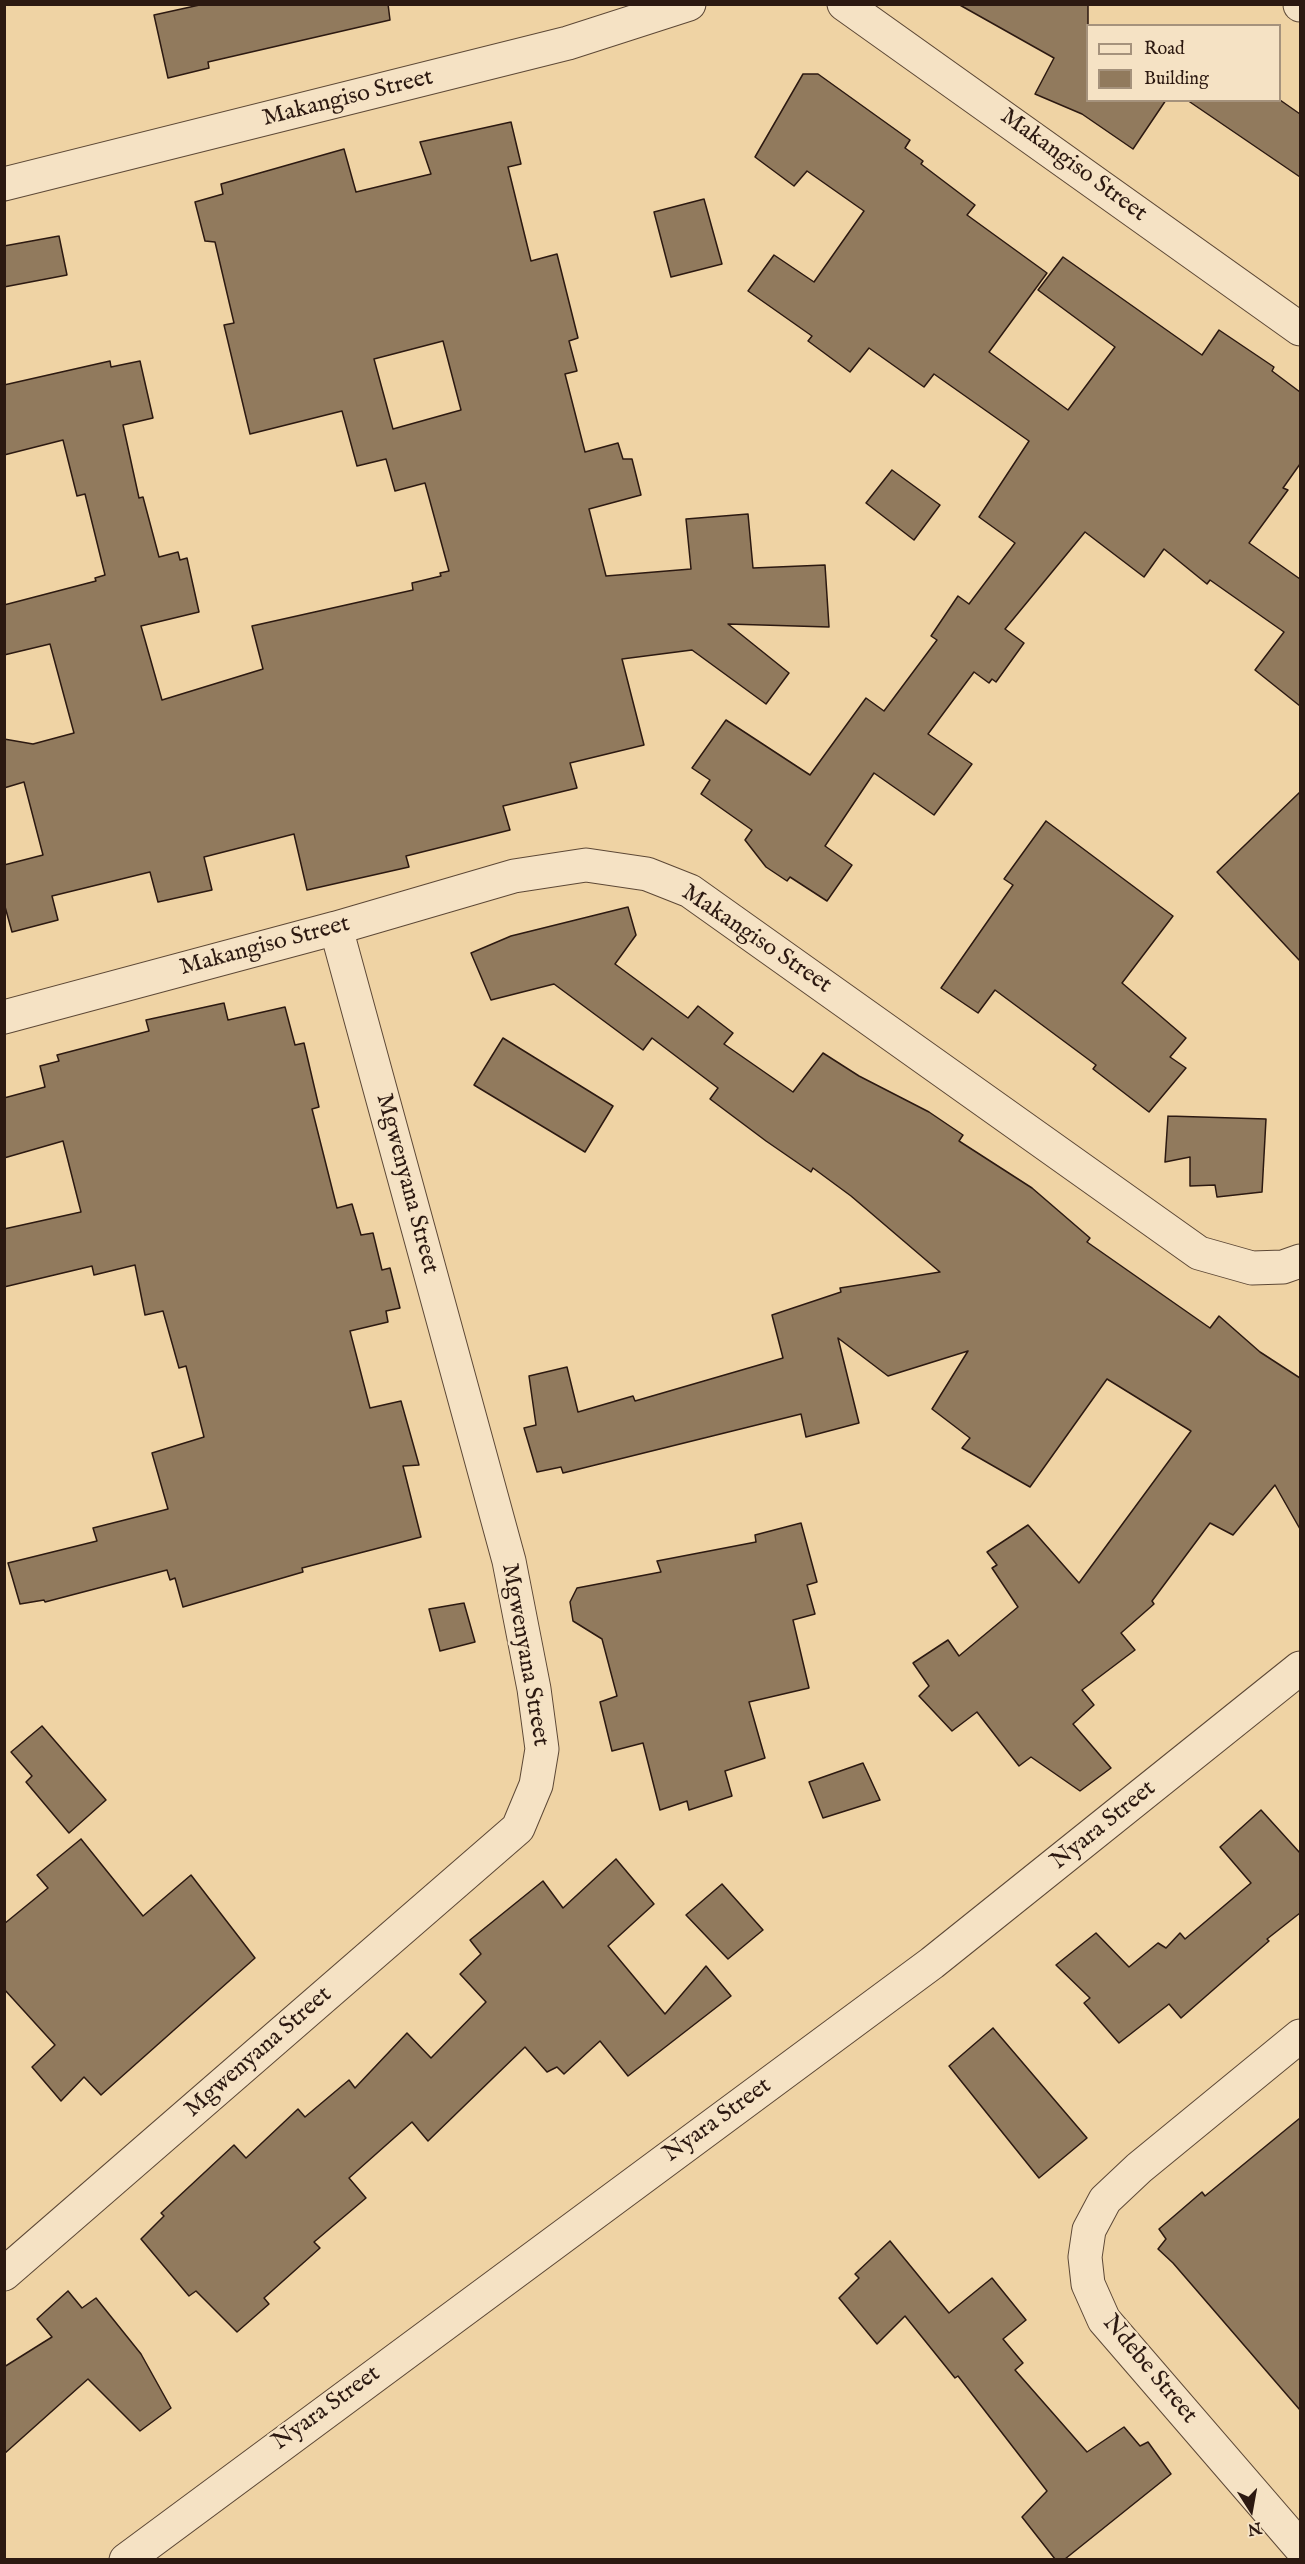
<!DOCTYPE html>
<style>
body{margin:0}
#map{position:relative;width:1305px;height:2564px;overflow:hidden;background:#efd3a4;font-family:"IM FELL English",serif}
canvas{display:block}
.frame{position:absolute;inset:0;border:6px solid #2c1911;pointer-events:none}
.legend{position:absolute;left:1086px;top:24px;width:195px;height:78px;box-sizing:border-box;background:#f5e2c4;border:2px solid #a5927c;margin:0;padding:8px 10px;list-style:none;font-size:18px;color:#2c1911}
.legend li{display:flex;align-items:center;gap:12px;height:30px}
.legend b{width:30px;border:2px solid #a5927c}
.north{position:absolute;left:1221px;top:2480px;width:60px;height:60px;-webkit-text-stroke:4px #f5e2c4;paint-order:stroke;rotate:169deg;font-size:16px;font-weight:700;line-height:24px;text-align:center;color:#2c1911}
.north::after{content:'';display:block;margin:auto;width:21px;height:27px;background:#2c1911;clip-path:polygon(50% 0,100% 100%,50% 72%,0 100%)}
</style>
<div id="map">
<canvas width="1305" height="2564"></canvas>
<div class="frame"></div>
<ul class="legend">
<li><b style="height:8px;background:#f5e2c4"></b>Road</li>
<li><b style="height:16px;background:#917a5d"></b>Building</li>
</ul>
<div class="north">N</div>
</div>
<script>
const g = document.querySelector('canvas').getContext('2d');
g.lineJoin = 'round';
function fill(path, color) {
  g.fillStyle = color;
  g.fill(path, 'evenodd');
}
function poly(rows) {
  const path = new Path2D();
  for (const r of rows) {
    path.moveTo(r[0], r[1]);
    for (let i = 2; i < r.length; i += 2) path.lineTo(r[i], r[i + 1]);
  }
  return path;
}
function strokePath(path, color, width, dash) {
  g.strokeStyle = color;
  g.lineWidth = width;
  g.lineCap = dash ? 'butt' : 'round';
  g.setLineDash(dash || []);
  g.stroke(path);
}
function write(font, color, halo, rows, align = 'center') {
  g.font = font + ' "IM FELL English",serif';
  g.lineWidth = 5;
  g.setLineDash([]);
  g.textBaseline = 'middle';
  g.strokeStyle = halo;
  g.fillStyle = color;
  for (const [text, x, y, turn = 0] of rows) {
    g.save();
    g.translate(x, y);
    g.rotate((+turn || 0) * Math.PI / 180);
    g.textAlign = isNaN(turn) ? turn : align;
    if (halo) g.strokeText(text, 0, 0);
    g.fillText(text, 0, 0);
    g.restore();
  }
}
const building = poly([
 [204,4,388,4,390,20,208,62,209,68,168,78,154,15,204,4],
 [958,4,1088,4,1088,100,1166,100,1133,149,1082,114,1035,94,1054,58,958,4],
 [803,74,818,74,910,140,905,148,923,161,921,164,975,205,967,215,1047,273,989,352,1068,410,1115,347,1038,290,1063,257,1202,355,1219,330,1274,367,1272,371,1300,392,1300,464,1283,488,1288,490,1249,543,1300,579,1300,706,1255,670,1284,632,1210,580,1207,584,1164,549,1144,577,1085,532,1005,629,1024,643,996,682,992,679,989,683,974,672,928,734,972,764,934,815,874,773,825,846,852,865,827,901,790,877,787,881,766,867,745,840,752,830,701,794,710,780,692,768,726,720,810,775,866,698,884,711,937,640,931,636,958,596,969,604,1015,543,979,517,1029,441,934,374,924,387,869,348,850,372,808,341,812,336,748,291,774,255,814,282,864,211,807,171,794,186,755,157,803,74],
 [1187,100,1280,100,1300,114,1300,177,1187,100],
 [511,122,521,164,508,167,531,261,557,254,578,338,569,341,577,371,565,374,585,452,618,443,623,459,632,459,641,495,589,509,606,576,691,569,686,519,748,514,753,568,825,565,829,627,728,624,789,673,766,704,692,650,622,659,644,745,570,763,577,788,503,806,510,830,406,856,409,867,307,890,294,834,204,857,212,890,158,902,150,872,52,896,58,920,12,932,4,903,4,865,43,855,24,782,4,788,4,739,33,744,74,733,50,644,4,655,4,605,96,581,95,578,105,575,85,494,77,496,63,440,4,455,4,385,110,361,111,367,140,361,153,418,123,425,139,498,143,497,159,557,178,552,180,560,187,558,199,612,141,626,162,700,263,669,252,626,413,590,412,583,441,576,440,573,449,571,425,483,395,491,386,459,357,466,342,411,250,434,224,325,234,323,215,242,205,241,195,202,223,194,221,184,344,149,356,192,431,174,420,142,511,122],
 [443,341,461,410,393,429,374,359,443,341],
 [704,199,722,264,671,277,654,212,704,199],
 [59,236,67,275,4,287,4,246,59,236],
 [892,470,940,505,914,540,866,503,892,470],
 [1300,792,1300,961,1217,872,1300,792],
 [1046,821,1173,916,1122,983,1186,1038,1170,1057,1186,1068,1149,1112,1093,1069,1096,1065,995,990,978,1013,941,988,1013,885,1004,879,1046,821],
 [628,907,636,935,615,964,688,1018,698,1006,733,1033,724,1044,793,1092,823,1053,859,1076,929,1112,963,1135,959,1141,1032,1188,1090,1238,1087,1242,1210,1328,1219,1316,1260,1352,1300,1378,1300,1529,1275,1485,1233,1535,1210,1523,1152,1601,1154,1604,1121,1633,1135,1650,1082,1690,1094,1705,1073,1724,1111,1768,1080,1791,1031,1757,1019,1766,977,1712,952,1731,919,1696,929,1686,913,1663,948,1640,959,1656,1018,1607,992,1568,997,1565,987,1552,1028,1525,1079,1583,1191,1431,1107,1379,1030,1487,962,1448,970,1438,932,1409,968,1351,888,1376,838,1338,859,1423,806,1437,801,1414,563,1473,561,1467,537,1472,524,1428,536,1425,529,1376,567,1367,578,1412,633,1396,635,1401,783,1358,772,1315,841,1292,840,1288,940,1272,851,1196,813,1168,811,1172,766,1141,710,1099,718,1088,652,1038,643,1050,554,984,491,1000,471,953,511,936,628,907],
 [224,1003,228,1020,285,1007,295,1045,304,1043,319,1107,312,1109,337,1208,352,1204,361,1235,373,1233,382,1270,390,1268,400,1308,386,1311,388,1322,350,1331,370,1408,401,1401,419,1465,403,1466,421,1537,302,1568,303,1572,183,1607,175,1578,170,1580,167,1570,45,1602,44,1600,20,1604,8,1563,97,1541,93,1528,168,1509,152,1453,204,1437,186,1366,179,1368,163,1311,145,1315,135,1265,94,1275,92,1266,4,1287,4,1229,81,1212,63,1141,4,1158,4,1098,45,1087,40,1066,59,1061,57,1055,149,1031,146,1020,224,1003],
 [503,1038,613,1106,585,1152,474,1085,503,1038],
 [1168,1116,1266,1119,1262,1192,1217,1197,1215,1185,1190,1186,1190,1157,1165,1162,1168,1116],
 [801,1523,817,1582,807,1585,815,1614,793,1620,809,1688,749,1702,765,1758,725,1771,732,1796,689,1810,687,1801,660,1810,643,1743,612,1751,600,1702,617,1696,602,1639,573,1621,570,1602,577,1588,661,1572,657,1561,756,1542,755,1535,801,1523],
 [464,1603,475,1642,440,1651,429,1609,464,1603],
 [42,1726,106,1800,69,1833,26,1782,32,1776,11,1752,42,1726],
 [863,1763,880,1800,823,1818,809,1782,863,1763],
 [1261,1810,1300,1853,1300,1913,1267,1939,1269,1941,1181,2018,1169,2004,1119,2043,1084,2003,1090,1998,1056,1965,1096,1933,1129,1967,1158,1943,1166,1948,1180,1933,1185,1939,1251,1883,1220,1847,1261,1810],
 [81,1839,143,1916,191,1875,255,1958,101,2095,84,2077,61,2101,32,2067,55,2045,4,1989,4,1924,48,1888,37,1875,81,1839],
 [616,1859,654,1904,608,1946,665,2014,706,1966,731,1996,628,2076,600,2041,564,2074,557,2067,547,2072,525,2047,428,2141,412,2122,349,2178,366,2198,314,2242,320,2248,264,2298,269,2304,237,2332,196,2291,189,2296,141,2239,164,2216,161,2213,234,2145,246,2158,298,2109,305,2117,349,2080,355,2088,407,2033,431,2058,486,2002,460,1974,481,1954,470,1940,543,1881,563,1908,616,1859],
 [722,1884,763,1930,728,1959,686,1915,722,1884],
 [993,2028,1087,2138,1039,2178,949,2066,993,2028],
 [1300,2118,1300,2410,1173,2263,1158,2249,1166,2239,1159,2229,1202,2192,1205,2196,1300,2118],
 [890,2241,949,2313,992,2278,1026,2320,1003,2339,1023,2363,1015,2370,1087,2452,1124,2427,1140,2446,1148,2442,1171,2474,1065,2559,1055,2559,1022,2517,1047,2491,958,2376,955,2378,905,2316,877,2344,839,2298,859,2278,855,2274,890,2241],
 [68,2291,82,2308,96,2298,141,2354,171,2408,140,2431,88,2379,4,2454,4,2367,52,2337,37,2319,68,2291]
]);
fill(building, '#917a5d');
strokePath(building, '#2c1911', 1.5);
const minor = poly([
 [844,4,1300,329],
 [4,184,568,43,689,4],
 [4,1017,336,928,514,876,586,865,647,874,690,891,1199,1253,1252,1268,1283,1267,1300,1261],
 [1300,2036,1139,2168,1105,2200,1089,2230,1085,2257,1088,2284,1104,2320,1300,2547],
 [4,2274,518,1828,536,1785,542,1749,534,1689,509,1561,336,928],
 [126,2560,932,1963,1300,1668]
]);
const tertiary = poly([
 [1300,4,1300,5]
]);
strokePath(minor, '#5d4836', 35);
strokePath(tertiary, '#5d4836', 35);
strokePath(minor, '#f5e2c4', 33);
strokePath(tertiary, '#f5e2c4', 33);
write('24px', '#2c1911', '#f5e2c4', [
 ["Makangiso Street",348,99,-14],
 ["Makangiso Street",1073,166,36],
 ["Makangiso Street",756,940,34],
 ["Makangiso Street",265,947,-15],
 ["Mgwenyana Street",406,1184,75],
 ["Mgwenyana Street",524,1655,80],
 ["Nyara Street",1104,1826,-39],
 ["Mgwenyana Street",259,2053,-41],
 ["Nyara Street",718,2121,-36],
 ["Ndebe Street",1149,2370,50],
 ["Nyara Street",327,2409,-36]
]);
</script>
